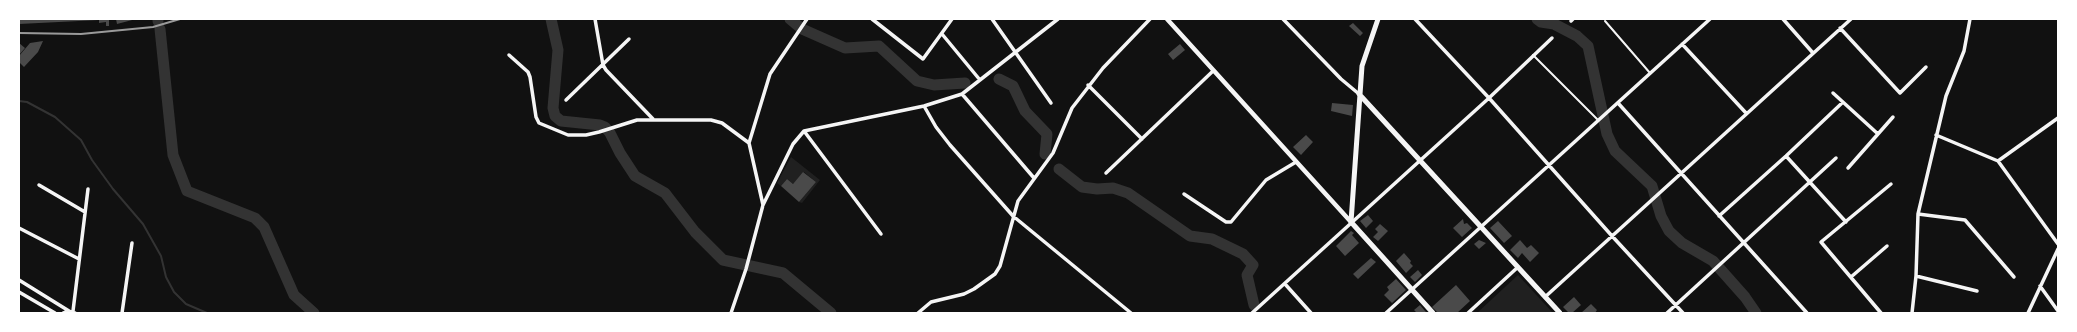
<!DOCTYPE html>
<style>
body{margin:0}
#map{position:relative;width:2077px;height:332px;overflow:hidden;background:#111;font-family:"Noto Sans",sans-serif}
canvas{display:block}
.frame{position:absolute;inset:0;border:20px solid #fff;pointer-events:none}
</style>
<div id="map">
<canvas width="2077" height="332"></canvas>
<div class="frame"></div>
</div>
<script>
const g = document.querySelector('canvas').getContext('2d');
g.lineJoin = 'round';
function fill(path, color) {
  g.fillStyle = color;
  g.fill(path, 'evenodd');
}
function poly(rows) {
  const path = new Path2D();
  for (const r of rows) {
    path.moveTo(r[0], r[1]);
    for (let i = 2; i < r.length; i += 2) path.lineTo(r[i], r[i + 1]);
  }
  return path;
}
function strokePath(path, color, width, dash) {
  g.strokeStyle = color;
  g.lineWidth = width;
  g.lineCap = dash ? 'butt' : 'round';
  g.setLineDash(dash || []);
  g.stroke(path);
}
fill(poly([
 [791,157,820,180,802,203,799,202,816,182,804,172,793,184,787,179,781,186,777,183],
 [1518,275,1553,313,1477,313]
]), '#202020');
strokePath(poly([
 [19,101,27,102,55,117,81,140,92,160,113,189,143,224,161,256,166,277,174,292,186,304,207,313]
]), '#333', 2);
strokePath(poly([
 [158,19,158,21],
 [551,19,558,50,553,108,555,116,561,121,600,125,605,127,610,133,620,153,635,176,665,193,695,232,723,260,783,273,831,313],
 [790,19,802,29,845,48,879,46,917,81,934,85,965,83],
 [1537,19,1541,22,1554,24,1577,36,1588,46,1607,134,1615,151,1652,186,1661,216,1669,231,1682,243,1713,261,1745,297,1756,313],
 [160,29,173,155,187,191,255,218,264,227,294,295,314,313],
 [999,79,1013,86,1025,111,1047,134,1045,154],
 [1059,169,1082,187,1097,189,1113,188,1128,193,1190,236,1212,239,1243,254,1253,265,1247,275,1254,305]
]), '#333', 11);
fill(poly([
 [19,19,109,19,109,26,106,26,106,22,99,23,99,20,19,24],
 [116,19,136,19,117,24],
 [1353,23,1363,33,1360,36,1349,26],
 [43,41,38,52,24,67,19,62,19,56,30,43],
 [19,43,25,48,19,55],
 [1180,44,1185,50,1173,60,1168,54],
 [1332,103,1353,105,1352,116,1331,111],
 [1306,135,1313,142,1301,155,1293,147],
 [803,172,816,182,799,202,781,186,787,179,793,184],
 [1368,215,1373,221,1366,228,1360,221],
 [1463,219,1464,224,1467,223,1472,228,1462,237,1453,228],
 [1498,221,1512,236,1504,243,1490,228],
 [1380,224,1388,231,1378,241,1373,237,1378,232,1375,229],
 [1351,231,1354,233,1352,235,1359,243,1345,256,1336,246],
 [1479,240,1486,243,1479,249,1474,244],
 [1520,240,1527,248,1531,245,1539,253,1530,262,1522,253,1518,258,1510,250],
 [1404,253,1411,261,1410,263,1413,266,1406,273,1396,261],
 [1371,258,1376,262,1358,279,1353,274],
 [1418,270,1422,275,1415,282,1410,277],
 [1396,279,1406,290,1392,303,1384,295,1389,290,1387,287],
 [1456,285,1470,301,1457,313,1438,313,1432,307],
 [1574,297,1581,305,1572,313,1569,313,1563,307],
 [1591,304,1597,310,1595,313,1581,313],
 [1420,305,1425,311,1427,313,1417,313,1414,310]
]), '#4a4a4a');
strokePath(poly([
 [1605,21,1650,73],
 [1533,55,1598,120]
]), '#f5f5f5', 2);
strokePath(poly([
 [595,19,603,65,606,70,653,119],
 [872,19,923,59,952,19],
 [992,19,1051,103],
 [1283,19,1341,79,1359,94],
 [1415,19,1489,98,1612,236,1683,313],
 [1783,19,1813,53],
 [1571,21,1573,19],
 [1840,28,1900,93,1926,67],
 [942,34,980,80],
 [1682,44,1746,113],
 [509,55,528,72,530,77,536,117,539,123,568,135,586,135,599,132,637,120,711,120,722,123,749,143,763,205],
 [1088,85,1142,139],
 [1833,93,1878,134],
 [962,94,1034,178],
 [566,100,629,39],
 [1618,103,1807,313],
 [924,106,936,127,950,145,1013,216,1131,313],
 [804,131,881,234],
 [1936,135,1998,161,2058,244],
 [749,143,770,74,807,19],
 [1786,156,1846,222],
 [1998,161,2058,118],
 [1848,168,1893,117],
 [1106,173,1213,71],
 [39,185,85,212],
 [1184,194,1226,222,1231,222,1266,180,1296,162],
 [1918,214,1965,220,2014,277],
 [1719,216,1786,156,1842,103],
 [19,228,79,259],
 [1916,276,1977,291],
 [1851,277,1887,246],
 [19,280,69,311],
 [1285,284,1311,313],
 [2040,286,2058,311],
 [19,292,55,313],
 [1545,297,1851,19],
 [73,311,88,189],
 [63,313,68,311,75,313],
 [122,313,132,243],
 [731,313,746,269,763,205,793,144,804,131,924,106,962,94,1058,19],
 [918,313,931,302,964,294,974,289,995,274,1000,266,1018,201,1053,153,1072,108,1103,68,1150,19],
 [1252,313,1489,98,1552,38],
 [1386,313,1710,19],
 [1468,313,1518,267],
 [1667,313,1836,158],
 [1881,313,1821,242,1891,184],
 [1912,313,1916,276,1918,214,1946,96,1964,51,1970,19],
 [2028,313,2058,249]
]), '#f5f5f5', 3.5);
strokePath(poly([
 [1167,19,1351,222]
]), '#f5f5f5', 4.5);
strokePath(poly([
 [1378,19,1362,66,1351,222,1433,313],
 [1359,94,1560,313]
]), '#f5f5f5', 5);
strokePath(poly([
 [19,33,81,34,153,27,180,19]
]), '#9a9a9a', 2);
</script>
